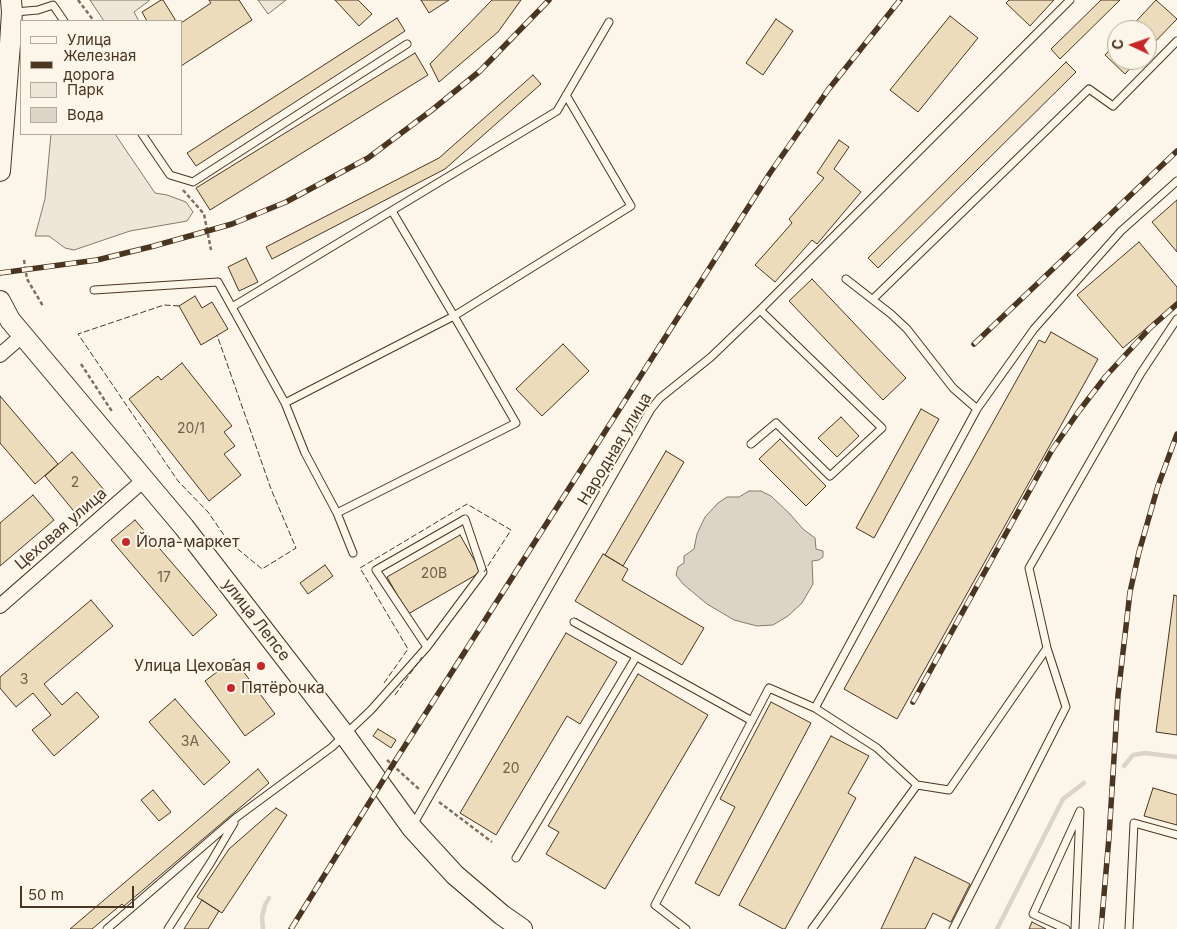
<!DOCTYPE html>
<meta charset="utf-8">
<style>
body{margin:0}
#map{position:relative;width:1177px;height:929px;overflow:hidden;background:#fbf6e9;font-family:Inter,sans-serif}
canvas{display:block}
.legend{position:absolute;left:20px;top:20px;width:162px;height:115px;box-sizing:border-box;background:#fbf6e9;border:1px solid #b4a999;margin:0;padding:6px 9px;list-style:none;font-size:15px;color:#4a3520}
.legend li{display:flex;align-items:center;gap:10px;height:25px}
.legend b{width:25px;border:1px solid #b4a999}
.north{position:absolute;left:1107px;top:20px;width:50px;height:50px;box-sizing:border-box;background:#fbf6e9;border:1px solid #b4a999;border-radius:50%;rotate:273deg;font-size:14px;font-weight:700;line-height:20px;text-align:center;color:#4a3520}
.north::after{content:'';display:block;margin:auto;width:18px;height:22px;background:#c62828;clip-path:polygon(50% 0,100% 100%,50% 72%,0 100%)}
.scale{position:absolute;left:20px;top:886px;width:114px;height:22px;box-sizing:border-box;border:2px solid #4a3520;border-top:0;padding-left:6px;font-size:15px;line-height:18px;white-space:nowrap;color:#4a3520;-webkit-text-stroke:4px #fbf6e9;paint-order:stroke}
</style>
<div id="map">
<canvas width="1177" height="929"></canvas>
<ul class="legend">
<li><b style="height:6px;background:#fbf6e9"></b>Улица</li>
<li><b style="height:6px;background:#4a3520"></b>Железная дорога</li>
<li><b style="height:14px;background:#ede6d9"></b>Парк</li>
<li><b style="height:14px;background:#dcd4c6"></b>Вода</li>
</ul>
<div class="north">С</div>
<div class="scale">50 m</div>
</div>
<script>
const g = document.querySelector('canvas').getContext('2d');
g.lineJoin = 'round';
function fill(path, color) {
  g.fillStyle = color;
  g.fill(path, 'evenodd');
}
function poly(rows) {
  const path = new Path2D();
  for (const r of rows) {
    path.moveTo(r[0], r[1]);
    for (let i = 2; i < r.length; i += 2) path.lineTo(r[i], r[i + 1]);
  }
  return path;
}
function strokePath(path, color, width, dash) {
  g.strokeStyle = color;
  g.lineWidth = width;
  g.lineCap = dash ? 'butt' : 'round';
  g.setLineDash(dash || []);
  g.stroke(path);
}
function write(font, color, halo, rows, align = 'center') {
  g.font = font + ' Inter,sans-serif';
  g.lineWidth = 4;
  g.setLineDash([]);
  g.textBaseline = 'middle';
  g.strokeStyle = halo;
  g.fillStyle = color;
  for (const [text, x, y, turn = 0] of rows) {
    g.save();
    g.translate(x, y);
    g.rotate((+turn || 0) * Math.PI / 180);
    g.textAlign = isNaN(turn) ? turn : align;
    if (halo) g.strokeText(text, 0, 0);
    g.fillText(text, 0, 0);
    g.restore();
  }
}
const green = poly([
 [90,0,150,0,134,12,139,21,104,21,90,0],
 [258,0,286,0,268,14,258,0],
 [51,134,115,134,155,193,167,195,186,202,193,212,187,221,130,231,74,250,65,248,49,236,35,236,45,199,51,134]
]);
fill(green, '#ede6d9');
strokePath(green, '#887966', 1);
const water = poly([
 [749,491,761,491,771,496,790,514,803,529,815,538,816,549,823,551,823,557,819,560,812,561,813,584,802,603,788,616,773,625,757,626,734,620,707,604,683,584,676,575,678,567,684,563,684,556,694,549,697,534,705,517,718,503,727,497,739,497,749,491]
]);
fill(water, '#dcd4c6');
strokePath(water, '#887966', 1);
strokePath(poly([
 [1124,766,1133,755,1145,753,1177,757],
 [263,929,262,917,265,905,269,898],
 [997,929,1063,799,1084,783]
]), '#dcd4c6', 4.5);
const building = poly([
 [161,0,163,0,176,21,147,21,142,12,161,0],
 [209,0,239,0,252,20,181,66,181,23,211,3,209,0],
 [335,0,358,0,372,14,359,26,335,0],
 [421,0,449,0,429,13,421,0],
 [492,0,521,0,498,32,439,82,430,64,492,0],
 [1009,0,1054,0,1030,26,1006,3,1009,0],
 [1101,0,1120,0,1060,59,1051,49,1101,0],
 [1156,0,1177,19,1147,50,1147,30,1128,30,1156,0],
 [950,16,978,38,918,112,890,90,950,16],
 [397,18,405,31,196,166,187,153,397,18],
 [776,19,793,31,763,75,746,63,776,19],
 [1117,42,1117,60,1138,60,1125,74,1105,55,1117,42],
 [415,53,428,75,210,210,196,188,415,53],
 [1066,62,1076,72,878,268,868,258,1066,62],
 [533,75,541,84,445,169,272,259,266,247,439,158,533,75],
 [839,140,849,147,834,169,861,192,817,244,812,240,775,282,755,265,792,223,789,219,824,178,817,173,839,140],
 [1177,200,1177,252,1152,222,1177,200],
 [1139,242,1177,287,1177,302,1123,348,1077,295,1139,242],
 [246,258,258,282,239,291,228,267,246,258],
 [812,279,906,378,883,400,789,301,812,279],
 [195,296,202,308,212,302,228,329,201,345,179,306,195,296],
 [1051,332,1098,359,897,719,844,689,1039,340,1045,343,1051,332],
 [563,344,589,371,542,416,516,389,563,344],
 [182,363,232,426,224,432,235,446,224,454,241,475,209,501,129,399,158,376,161,380,182,363],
 [0,396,58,464,35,484,0,443,0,396],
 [921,409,939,419,874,538,856,528,921,409],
 [841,417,859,436,837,457,818,438,841,417],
 [780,439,826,486,806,506,759,459,780,439],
 [666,451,684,462,623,566,605,555,666,451],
 [72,452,105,491,77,515,45,476,72,452],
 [33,495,54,520,0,566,0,523,33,495],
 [135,520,217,615,193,636,111,540,135,520],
 [460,535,481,572,408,614,387,577,460,535],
 [603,554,628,569,622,580,704,628,682,665,575,601,603,554],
 [325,565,333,576,308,594,300,583,325,565],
 [1174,595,1177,596,1177,735,1156,732,1174,595],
 [91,600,113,626,44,684,62,705,77,692,99,717,54,756,32,730,51,715,33,693,16,707,0,688,0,677,91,600],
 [566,633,617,662,580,724,567,716,496,835,460,813,566,633],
 [234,659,275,714,245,736,205,681,234,659],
 [638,674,708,715,605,889,546,854,559,832,548,826,638,674],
 [175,699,230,762,204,785,149,722,175,699],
 [771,702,811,723,719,896,695,883,735,807,720,799,771,702],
 [378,729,396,740,391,748,373,736,378,729],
 [831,736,869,756,848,793,856,798,785,929,783,929,739,905,831,736],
 [258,769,269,783,124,906,122,904,92,929,70,929,258,769],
 [1153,788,1177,795,1177,825,1144,816,1153,788],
 [153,790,171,812,159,821,141,800,153,790],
 [276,808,287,815,222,913,197,897,229,849,276,808],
 [915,857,970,884,951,922,933,913,925,929,881,929,915,857],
 [202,900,219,911,208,929,184,929,202,900],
 [1032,922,1046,929,1029,929,1032,922]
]);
fill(building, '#ecdcbc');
strokePath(building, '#4a3520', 1);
const service = poly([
 [15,12,38,10,53,5,64,21],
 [142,134,170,175,193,182,407,44],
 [846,279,891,314,907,329,953,388,977,409],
 [94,290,218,282,285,403,305,453,337,513,353,553],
 [873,299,1089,89,1113,106,1177,41],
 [232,307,557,111,609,22],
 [760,310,1070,0],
 [285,403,454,316,392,211],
 [337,513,516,423,454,316,631,206,566,95],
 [574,622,752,721],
 [815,708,877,748,917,785],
 [413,825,651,409,660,398,711,357,760,310,882,428,830,476,776,423,751,444],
 [516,858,636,657],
 [107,929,237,817,332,747,371,710,427,647,376,570,465,519,483,572,427,647],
 [168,929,211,862,234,823],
 [686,929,655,905,769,688,815,708,977,409,1034,329,1121,231,1177,181],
 [812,929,917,785,949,790,1047,648,1029,568,1141,373,1177,319],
 [953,929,1066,707,1047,648],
 [1066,929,1033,914,1080,811,1075,929],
 [1129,929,1134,823,1177,835]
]);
const minor = poly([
 [0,355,23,335],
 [0,606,145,479]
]);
const secondary = poly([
 [0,171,10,44,12,12,11,0],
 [0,301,10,320,184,527,344,734,412,828,455,875,502,915,522,929]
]);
strokePath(service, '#4a3520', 9);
strokePath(minor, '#4a3520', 16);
strokePath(secondary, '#4a3520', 22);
strokePath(poly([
 [78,0,94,21],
 [183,190,204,214,211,250],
 [24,260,27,279,43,306],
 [81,364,113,413],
 [387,760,420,790],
 [439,802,492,842]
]), '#7f6f5c', 2.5, [4, 2.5]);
strokePath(service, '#fbf6e9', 7);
strokePath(minor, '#fbf6e9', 14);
strokePath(secondary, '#fbf6e9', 20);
const rail = poly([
 [0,273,97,260,154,246,232,224,286,202,368,158,432,110,480,71,549,0],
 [974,344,1177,151],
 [913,702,1052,450,1079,411,1106,376,1150,328,1177,304],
 [291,929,392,766,770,173,828,90,900,0],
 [1101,929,1109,837,1118,695,1130,592,1139,552,1158,486,1177,434]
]);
strokePath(rail, '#4a3520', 5.5);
strokePath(rail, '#fbf6e9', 4, [11]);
strokePath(poly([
 [179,306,164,305,78,334,178,481,208,512,228,541,262,569,296,548,271,489,217,335],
 [384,683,408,649,360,568,467,504,511,530,484,572],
 [395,695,422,657]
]), '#4a3520', 1, [6, 2.5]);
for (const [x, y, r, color] of [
 [126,542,5,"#c62828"],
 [261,666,5,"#c62828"],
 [231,688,5,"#c62828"]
]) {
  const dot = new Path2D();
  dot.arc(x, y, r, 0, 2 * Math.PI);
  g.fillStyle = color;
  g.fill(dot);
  strokePath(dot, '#fbf6e9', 2);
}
write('14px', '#725f47', null, [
 ["20/1",191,429],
 ["2",75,483],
 ["20В",434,574],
 ["17",164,578],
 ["3",24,680],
 ["3А",190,742],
 ["20",511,769]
]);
write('16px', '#4a3520', '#fbf6e9', [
 ["Народная улица",615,449,-59],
 ["Цеховая улица",61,529,-41],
 ["улица Лепсе",256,620,52]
]);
write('16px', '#4a3520', '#fbf6e9', [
 ["Йола-маркет",136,542],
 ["Улица Цеховая",251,666,"right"],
 ["Пятёрочка",241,688]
], 'left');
</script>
